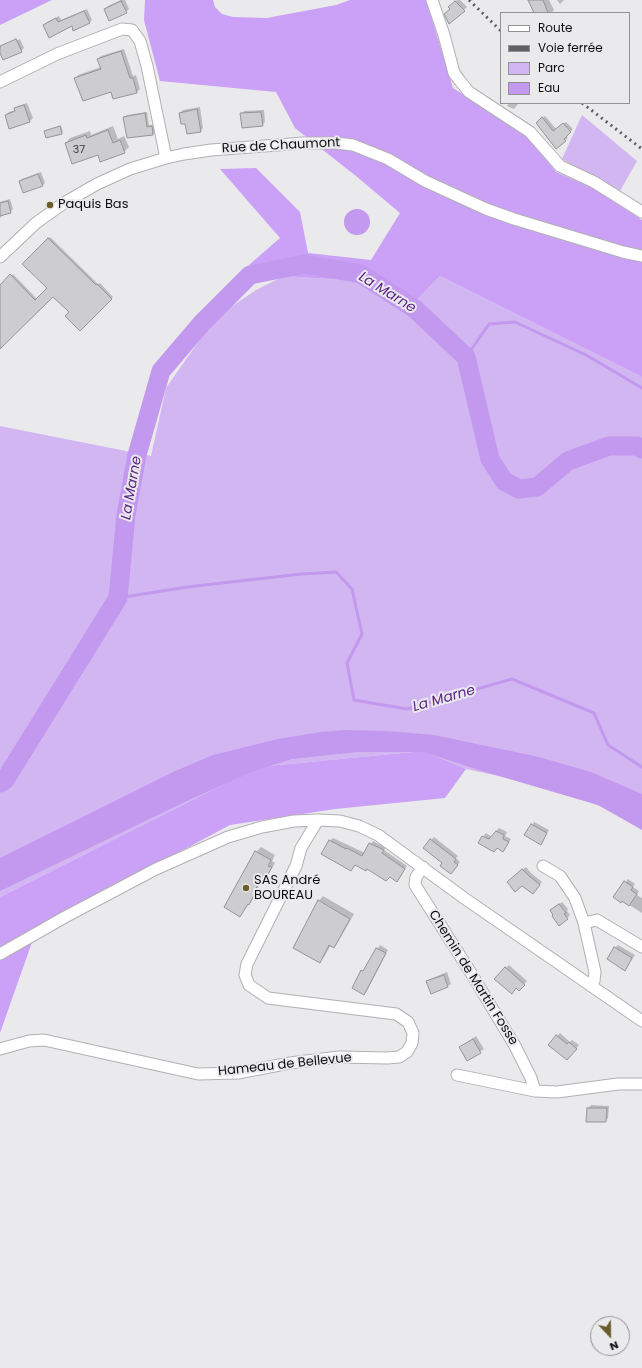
<!DOCTYPE html>
<meta charset="utf-8">
<style>
body{margin:0}
#map{position:relative;width:642px;height:1368px;overflow:hidden;background:#eae9ec;font-family:Poppins,sans-serif}
canvas{display:block}
.legend{position:absolute;left:500px;top:12px;width:130px;height:92px;box-sizing:border-box;background:#eae9ec;border:1px solid #929194;margin:0;padding:5px 7px;list-style:none;font-size:12px;color:#0f0e0f}
.legend li{display:flex;align-items:center;gap:8px;height:20px}
.legend b{width:20px;border:1px solid #929194}
.north{position:absolute;left:590px;top:1316px;width:40px;height:40px;box-sizing:border-box;background:#eae9ec;border:1px solid #929194;border-radius:50%;rotate:158deg;font-size:11px;font-weight:700;line-height:16px;text-align:center;color:#0f0e0f}
.north::after{content:'';display:block;margin:auto;width:14px;height:18px;background:#695d2a;clip-path:polygon(50% 0,100% 100%,50% 72%,0 100%)}
</style>
<div id="map">
<canvas width="642" height="1368"></canvas>
<ul class="legend">
<li><b style="height:5px;background:#fff"></b>Route</li>
<li><b style="height:5px;background:#616061"></b>Voie ferrée</li>
<li><b style="height:11px;background:#d2b6f2"></b>Parc</li>
<li><b style="height:11px;background:#c299ee"></b>Eau</li>
</ul>
<div class="north">N</div>
</div>
<script>
const g = document.querySelector('canvas').getContext('2d');
g.lineJoin = 'round';
function fill(path, color) {
  g.fillStyle = color;
  g.fill(path, 'evenodd');
}
function poly(rows) {
  const path = new Path2D();
  for (const r of rows) {
    if (r.length === 3) {
      path.moveTo(r[0] + r[2], r[1]);
      path.arc(r[0], r[1], r[2], 0, 2 * Math.PI);
      continue;
    }
    path.moveTo(r[0], r[1]);
    for (let i = 2; i < r.length; i += 2) path.lineTo(r[i], r[i + 1]);
  }
  return path;
}
function strokePath(path, color, width, dash) {
  g.strokeStyle = color;
  g.lineWidth = width;
  g.lineCap = dash ? 'butt' : 'round';
  g.setLineDash(dash || []);
  g.stroke(path);
}
function write(font, color, halo, rows, align = 'center') {
  g.font = font + ' Poppins,sans-serif';
  g.lineWidth = 4;
  g.setLineDash([]);
  g.textBaseline = 'middle';
  g.strokeStyle = halo;
  g.fillStyle = color;
  for (const [text, x, y, turn = 0] of rows) {
    g.save();
    g.translate(x, y);
    g.rotate((+turn || 0) * Math.PI / 180);
    g.textAlign = isNaN(turn) ? turn : align;
    if (halo) g.strokeText(text, 0, 0);
    g.fillText(text, 0, 0);
    g.restore();
  }
}
fill(poly([
 [582,115,637,161,620,191,562,159],
 [284,276,358,281,404,313,440,276,642,377,642,822,550,787,466,769,423,751,258,767,0,897,0,426,151,456,166,388,215,318,256,290]
]), '#d2b6f2');
fill(poly([
 [0,0,52,0,0,25],
 [145,0,213,0,215,7,222,14,233,17,267,18,336,5,350,0,426,0,453,88,526,134,556,172,595,189,642,220,642,377,440,276,404,313,358,281,284,276,249,265,280,238,220,169,256,168,300,212,308,253,371,260,400,213,356,176,295,128,276,92,160,81,144,20],
 [423,751,466,769,445,798,335,809,230,825,37,928,0,1033,0,897,258,767]
]), '#caa1f6');
fill(poly([
 [357,222,13],
 [345,730,386,731,434,735,539,757,591,772,642,794,642,830,598,805,482,771,423,752,357,752,292,759,254,771,187,801,0,891,0,858,173,772,213,755,278,739,321,732]
]), '#c299ee');
fill(poly([
 [121,0,125,0,129,9,126,12,105,9,108,6],
 [457,0,460,0,467,7,464,10,451,9,450,7],
 [529,0,549,0,554,10,551,13,535,13],
 [557,0,564,0,560,4],
 [87,9,92,20,89,23,72,25,44,25,47,22,59,16,61,20],
 [20,39,24,48,21,51,0,51,1,46,1,47],
 [124,49,133,76,136,75,140,89,137,92,114,98,112,90,76,78,78,75,101,67,98,59,101,56],
 [27,103,33,118,30,121,6,115,9,112,16,110,15,109,18,106],
 [509,103,519,103,514,109,507,106],
 [200,107,203,128,200,131,185,123,180,113,183,110],
 [264,110,265,122,262,125,242,114,244,111],
 [147,112,149,125,154,125,155,132,153,134,124,118,127,115],
 [545,116,556,129,566,122,573,129,566,136,568,138,556,147,540,120],
 [61,126,63,132,62,133,47,137,45,131,46,130],
 [113,126,118,139,124,136,129,147,124,152,98,154,66,143,70,138,90,131,91,135],
 [41,172,45,183,42,186,20,181,22,179],
 [10,199,13,209,10,212,2,215,2,216,0,218,0,201,0,202],
 [50,237,98,284,100,283,113,297,80,330,70,312,53,295,0,347,0,286,13,274,37,299,48,288,23,264],
 [534,822,549,830,541,843,532,825],
 [499,828,507,832,505,836,511,839,503,851,497,848,494,851,479,842,486,833,492,837],
 [434,837,458,856,456,858,460,862,453,870,431,840],
 [333,838,365,853,373,841,386,848,384,850,407,866,397,881,390,876,355,864,351,869,330,841],
 [261,847,275,855,272,861,275,863,271,870,267,874,265,874,258,887,259,888,253,899,240,915,226,907,256,852],
 [526,867,531,873,542,882,536,890,513,877],
 [628,879,635,884,633,887,639,891,637,895,642,898,642,913,615,896],
 [323,896,354,914,338,942,334,946,331,945,324,957,319,961,319,901],
 [562,902,568,909,567,911,570,915,567,918,554,908],
 [380,945,388,950,367,991,364,994,362,971,365,969],
 [618,945,635,955,625,970,615,948],
 [509,965,527,981,519,990,496,979],
 [447,972,451,984,448,986,427,982,430,979],
 [560,1033,570,1042,572,1040,579,1045,570,1056,557,1036],
 [476,1036,484,1049,467,1060,460,1047],
 [591,1105,609,1106,608,1118,605,1121,588,1108]
]), '#0003');
strokePath(poly([
 [466,357,489,324,515,322,586,355,642,388],
 [118,598,187,587,301,574,336,572,352,589,362,634,347,663,354,700,407,709,512,679,594,713,608,745,642,767]
]), '#c299ee', 3);
strokePath(poly([
 [0,783,5,780,118,598,126,515,137,455,161,371,202,323,250,275,305,264,361,274,415,309,466,357,490,459,504,481,519,489,537,487,568,461,609,446,637,446,642,449]
]), '#c299ee', 19);
const building = poly([
 [528,0,543,0,548,13,534,13,528,0],
 [121,1,127,13,109,21,104,9,121,1],
 [455,1,465,11,449,24,444,14,450,9,448,7,455,1],
 [84,11,90,23,73,31,72,26,49,38,43,25,56,18,58,22,84,11],
 [16,39,22,52,3,60,0,53,0,46,16,39],
 [121,51,130,78,133,78,137,93,113,99,111,92,83,101,74,78,101,69,97,59,121,51],
 [24,105,30,122,9,129,5,115,15,111,14,108,24,105],
 [197,109,201,132,187,134,185,124,181,124,179,113,197,109],
 [261,112,263,126,242,128,240,113,261,112],
 [145,113,147,127,152,126,153,135,127,138,123,117,145,113],
 [542,117,553,131,563,123,571,132,564,139,566,141,556,149,536,123,542,117],
 [60,126,62,134,46,138,44,131,60,126],
 [108,130,113,143,120,140,125,153,100,162,98,155,72,164,65,143,86,135,87,138,108,130],
 [38,174,43,186,23,193,19,181,38,174],
 [8,201,11,213,0,216,0,203,8,201],
 [48,238,96,285,97,284,112,299,80,331,65,316,69,312,53,297,0,349,0,285,10,274,35,300,47,288,22,264,48,238],
 [531,824,547,833,541,845,524,835,531,824],
 [496,831,504,835,503,839,509,842,503,852,497,848,494,852,478,843,482,836,489,839,496,831],
 [430,839,456,859,454,862,458,865,451,874,440,866,442,863,423,848,430,839],
 [329,840,346,849,347,848,362,856,369,843,384,850,382,853,405,869,397,882,390,877,386,881,367,869,366,871,355,865,351,871,321,854,329,840],
 [255,851,271,860,268,866,272,867,267,876,264,874,254,892,255,893,249,905,248,904,240,917,224,907,255,851],
 [522,869,528,875,540,885,533,894,522,886,515,892,507,882,522,869],
 [624,881,633,887,631,890,637,894,629,906,622,901,621,903,613,897,624,881],
 [318,900,350,919,334,948,329,945,320,963,293,948,318,900],
 [559,904,566,913,564,914,568,919,559,926,552,916,553,915,550,910,559,904],
 [614,947,632,958,625,971,607,959,614,947],
 [376,948,386,953,364,995,352,988,361,970,363,971,376,948],
 [505,967,525,985,519,991,516,988,512,994,494,979,505,967],
 [444,975,448,987,431,994,426,981,444,975],
 [556,1035,567,1044,569,1042,577,1049,567,1060,548,1045,556,1035],
 [473,1039,481,1053,467,1061,459,1047,473,1039],
 [587,1108,607,1108,606,1122,586,1122,587,1108]
]);
fill(building, '#cdcccf');
strokePath(building, '#969498', 1);
const minor = poly([
 [432,0,444,35,454,73,460,81,469,92,530,132,560,166,594,182,642,212],
 [0,82,57,54,122,29,132,30,140,41,147,66,166,158],
 [0,257,36,223,64,203,97,184,130,169,166,158,184,154,211,150,304,143,336,143,353,145,388,159,425,181,486,209,514,219,623,252,642,256],
 [543,866,560,876,575,898,584,923,597,920,642,947],
 [423,867,416,877,415,885,471,973,515,1046,531,1078,535,1091],
 [584,923,595,972,594,981,591,986],
 [0,954,65,917,156,869,228,837,262,827,294,821,318,820,340,821,359,826,378,835,464,898,642,1021],
 [0,1049,29,1041,44,1040,198,1074,238,1073,290,1063,339,1057,387,1058,399,1057,407,1052,412,1043,413,1033,408,1022,396,1014,268,998,249,985,245,975,247,964,296,866,301,848,318,820],
 [457,1075,535,1091,557,1092,618,1084,642,1084]
]);
strokePath(minor, '#b1b0b3', 13);
strokePath(minor, '#fff', 11);
strokePath(poly([
 [469,0,501,31],
 [582,103,642,149]
]), '#616061', 3, [2, 4]);
for (const [x, y, r, color] of [
 [50,205,4,"#695d2a"],
 [246,888,4,"#695d2a"]
]) {
  const dot = new Path2D();
  dot.arc(x, y, r, 0, 2 * Math.PI);
  g.fillStyle = color;
  g.fill(dot);
  strokePath(dot, '#eae9ec', 1.5);
}
write('11px', '#3e3e3f', null, [
 ["37",79,150]
]);
write('13px', '#0f0e0f', '#eae9ec', [
 ["Rue de Chaumont",281,146,-3],
 ["Chemin de Martin Fosse",473,978,58],
 ["Hameau de Bellevue",285,1065,-6]
]);
write('13px', '#0f0e0f', '#eae9ec', [
 ["Paquis Bas",58,205],
 ["SAS André",254,881],
 ["BOUREAU",254,896]
], 'left');
write('italic 14px', '#5b2486', '#eae9ec', [
 ["La Marne",387,293,32],
 ["La Marne",132,488,-80],
 ["La Marne",444,699,-16]
]);
</script>
